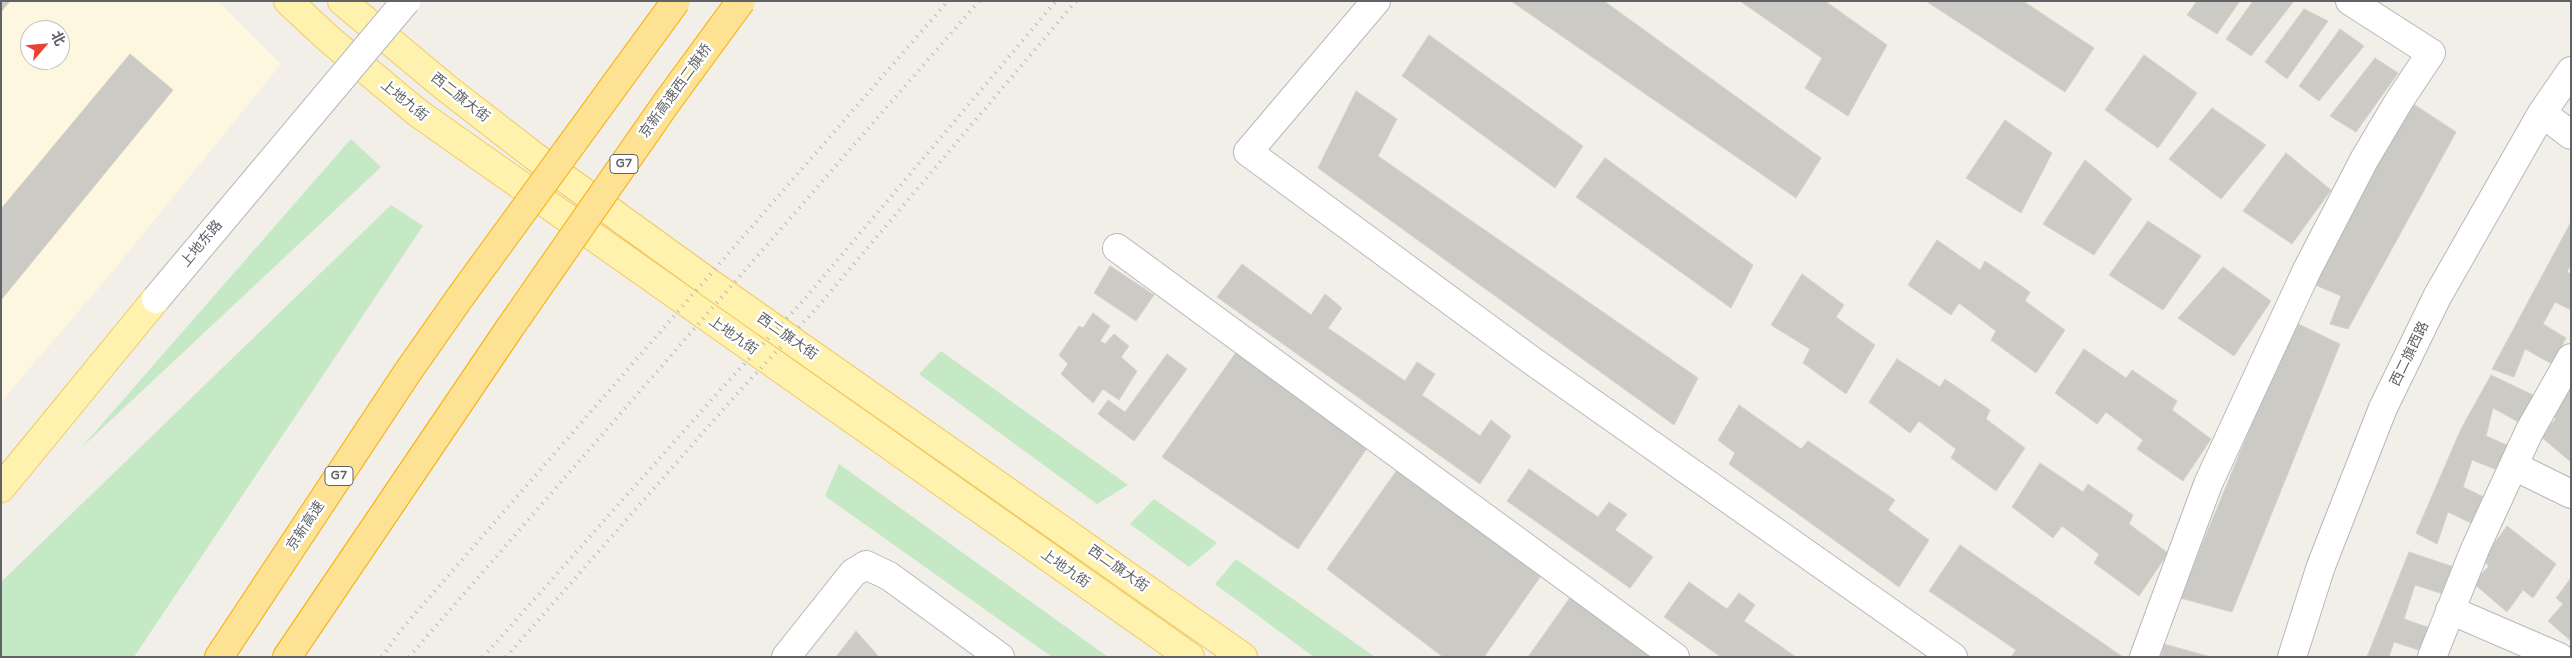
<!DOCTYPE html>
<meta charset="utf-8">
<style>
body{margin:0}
#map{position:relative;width:2572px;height:658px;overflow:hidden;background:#f1efe8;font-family:"Varela Round","Noto Sans SC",sans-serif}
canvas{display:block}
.frame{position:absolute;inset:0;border:2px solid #5f6368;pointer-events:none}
.north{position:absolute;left:20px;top:20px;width:50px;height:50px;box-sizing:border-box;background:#fff;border:1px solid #bfc1c3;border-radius:50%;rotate:63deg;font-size:14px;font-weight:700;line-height:20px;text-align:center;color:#5f6368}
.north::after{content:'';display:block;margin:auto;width:18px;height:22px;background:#ea4335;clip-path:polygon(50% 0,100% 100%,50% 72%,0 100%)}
</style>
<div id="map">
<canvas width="2572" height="658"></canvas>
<div class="frame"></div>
<div class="north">北</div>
</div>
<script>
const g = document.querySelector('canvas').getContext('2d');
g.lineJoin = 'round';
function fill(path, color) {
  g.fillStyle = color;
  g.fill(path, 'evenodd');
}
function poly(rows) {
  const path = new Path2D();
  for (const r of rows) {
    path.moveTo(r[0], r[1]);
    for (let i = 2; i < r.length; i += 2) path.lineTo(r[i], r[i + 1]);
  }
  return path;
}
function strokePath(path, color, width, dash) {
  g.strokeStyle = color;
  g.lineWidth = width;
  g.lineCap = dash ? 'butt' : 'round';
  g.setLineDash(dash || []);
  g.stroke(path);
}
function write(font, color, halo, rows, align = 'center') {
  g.font = font + ' "Varela Round","Noto Sans SC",sans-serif';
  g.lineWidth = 5;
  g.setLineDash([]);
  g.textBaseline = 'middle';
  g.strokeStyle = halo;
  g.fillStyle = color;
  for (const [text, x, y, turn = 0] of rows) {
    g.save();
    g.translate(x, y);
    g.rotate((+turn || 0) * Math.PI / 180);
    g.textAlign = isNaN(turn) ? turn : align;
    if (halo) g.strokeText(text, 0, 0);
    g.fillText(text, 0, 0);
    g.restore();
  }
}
fill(poly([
 [1,1,218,1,281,64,108,277,1,402],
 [30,30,60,30,60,60,30,60]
]), '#fef7e0');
fill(poly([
 [351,139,381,167,81,448],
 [391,205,423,226,134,657,1,657,1,582],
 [941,351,1128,485,1097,504,919,374],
 [839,464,1108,657,1052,657,825,496],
 [1154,499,1217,543,1189,567,1130,524],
 [1236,559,1375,657,1314,657,1215,584]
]), '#c5e8c5');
const building = poly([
 [1,1,10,1,1,12,1,1],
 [1511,1,1604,1,1821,158,1796,198,1511,1],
 [1740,1,1825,1,1887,45,1848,116,1805,88,1822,58,1740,1],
 [1926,1,2023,1,2094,48,2065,92,1926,1],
 [2197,1,2240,1,2217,34,2187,15,2197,1],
 [2253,1,2294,1,2251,56,2226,39,2253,1],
 [2304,9,2328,21,2287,79,2265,62,2304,9],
 [2340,29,2364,46,2319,101,2299,86,2340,29],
 [1429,35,1583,146,1555,188,1402,76,1429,35],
 [130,54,173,90,1,300,1,209,130,54],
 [2144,55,2197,93,2158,148,2105,110,2144,55],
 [2375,58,2398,73,2356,132,2330,116,2375,58],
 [1356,91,1397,119,1378,156,1698,378,1674,425,1318,168,1356,91],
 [2412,103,2456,132,2348,329,2330,324,2341,296,2313,284,2412,103],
 [2212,108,2266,145,2221,199,2169,159,2212,108],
 [2005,120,2052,153,2021,213,1966,178,2005,120],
 [2286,153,2331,190,2292,244,2243,211,2286,153],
 [1605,158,1753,265,1731,308,1576,197,1605,158],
 [2085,160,2132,199,2094,255,2043,224,2085,160],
 [2148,221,2201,256,2163,310,2109,275,2148,221],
 [2571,222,2571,264,2567,272,2571,274,2571,310,2555,302,2543,324,2566,338,2552,364,2525,349,2514,377,2492,369,2571,222],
 [1937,240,1980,270,1985,261,2030,292,2025,301,2065,330,2036,373,1991,340,1996,331,1959,303,1951,315,1908,285,1937,240],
 [1242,264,1311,315,1325,294,1342,308,1328,328,1405,381,1417,362,1435,374,1422,395,1480,436,1491,420,1511,436,1480,484,1217,297,1242,264],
 [1110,266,1154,295,1136,321,1094,293,1110,266],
 [2223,267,2271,301,2234,356,2178,318,2223,267],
 [1802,274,1844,305,1836,317,1875,345,1846,394,1803,363,1810,349,1771,325,1802,274],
 [1093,313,1110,326,1100,341,1105,344,1114,334,1129,346,1121,357,1137,371,1119,400,1103,389,1093,403,1061,374,1068,364,1059,355,1079,326,1083,328,1093,313],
 [2294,322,2340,344,2232,612,2180,598,2294,322],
 [2084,349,2126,378,2132,370,2177,401,2172,410,2211,439,2183,481,2137,449,2143,440,2106,412,2097,424,2055,393,2084,349],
 [1237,351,1367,448,1298,549,1162,457,1237,351],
 [1167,354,1187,369,1134,441,1098,414,1108,400,1125,412,1167,354],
 [1897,359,1940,387,1945,379,1990,410,1986,419,2025,448,1996,491,1951,458,1956,449,1919,421,1910,433,1869,402,1897,359],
 [2491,375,2533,395,2522,424,2493,408,2486,436,2509,446,2500,471,2472,460,2463,487,2486,498,2475,525,2448,512,2437,544,2416,533,2461,429,2491,375],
 [2571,383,2571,462,2540,436,2556,419,2549,413,2571,383],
 [1739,405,1801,449,1808,441,1895,500,1888,510,1929,540,1899,587,1729,464,1735,453,1718,440,1739,405],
 [2040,463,2083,492,2088,484,2133,515,2129,524,2168,553,2139,596,2094,563,2099,554,2062,526,2053,538,2012,507,2040,463],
 [1529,469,1598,517,1609,502,1627,514,1615,530,1653,557,1630,588,1507,501,1529,469],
 [1397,470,1543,573,1484,657,1443,657,1327,569,1397,470],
 [2507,526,2556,564,2533,598,2523,590,2507,612,2473,583,2489,566,2482,560,2507,526],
 [1960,545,2123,657,2011,657,2016,650,1929,591,1960,545],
 [2409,552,2454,567,2443,594,2415,585,2404,619,2430,628,2422,651,2394,642,2389,657,2367,657,2409,552],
 [2571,578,2571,641,2548,621,2563,604,2556,598,2571,578],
 [1689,582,1727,609,1739,593,1755,605,1744,621,1796,657,1721,657,1664,617,1689,582],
 [1574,592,1664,657,1528,657,1574,592],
 [856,631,879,657,836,657,856,631],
 [2164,644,2211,657,2161,657,2164,644]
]);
fill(building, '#cccac5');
strokePath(building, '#d6d1c6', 1);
const minor = poly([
 [1376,1,1248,152,1531,360,1953,657],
 [2542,113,2571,135],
 [1117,248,1675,657],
 [2514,466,2571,494],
 [2450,610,2559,657],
 [786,657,853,573,866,565,889,576,1000,657],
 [2144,657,2208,484,2307,270,2364,160,2399,101,2431,53,2350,1],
 [2292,657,2321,566,2383,408,2437,297,2542,113,2571,71],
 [2432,657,2475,549,2529,432,2571,358]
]);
const major = poly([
 [288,1,330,40,418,113,1190,657],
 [342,1,445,87,534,156,711,284,1243,657],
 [1,488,156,299]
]);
const highway = poly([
 [219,657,407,373,461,296],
 [287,657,509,329]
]);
strokePath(minor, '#b5b8bc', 30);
strokePath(major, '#f2c960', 30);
strokePath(highway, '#f9ab00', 30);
strokePath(minor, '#fff', 28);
strokePath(major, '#fff2af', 28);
strokePath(highway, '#fde293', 28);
strokePath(poly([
 [382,657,401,630,948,1],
 [409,657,979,1],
 [483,657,722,388,802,302,1056,1],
 [506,657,735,396,815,310,1076,1]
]), '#b6b7b8', 4, [1, 6]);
const minorBridge = poly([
 [156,299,406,1]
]);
const highwayBridge = poly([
 [461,296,676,1],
 [509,329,667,102,741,1]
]);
strokePath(minorBridge, '#b5b8bc', 30, []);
strokePath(highwayBridge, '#f9ab00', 30, []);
strokePath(minorBridge, '#fff', 28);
strokePath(highwayBridge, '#fde293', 28);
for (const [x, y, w] of [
 [624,164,28],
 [339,476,28]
]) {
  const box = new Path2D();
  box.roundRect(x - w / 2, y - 9.5, w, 19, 4);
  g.fillStyle = '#fff';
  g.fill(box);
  strokePath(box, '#5f6368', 1);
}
write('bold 12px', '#5f6368', null, [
 ["G7",624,164],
 ["G7",339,476]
]);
write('14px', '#5f6368', '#fff', [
 ["京新高速西二旗桥",676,91,-54],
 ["西二旗大街",460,98,38],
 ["上地九街",404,101,39],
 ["上地东路",202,244,-50],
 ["上地九街",733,336,35],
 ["西二旗大街",787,337,35],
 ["西二旗西路",2410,354,-64],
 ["京新高速",306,526,-56],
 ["上地九街",1065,569,35],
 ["西二旗大街",1118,569,35]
]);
</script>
